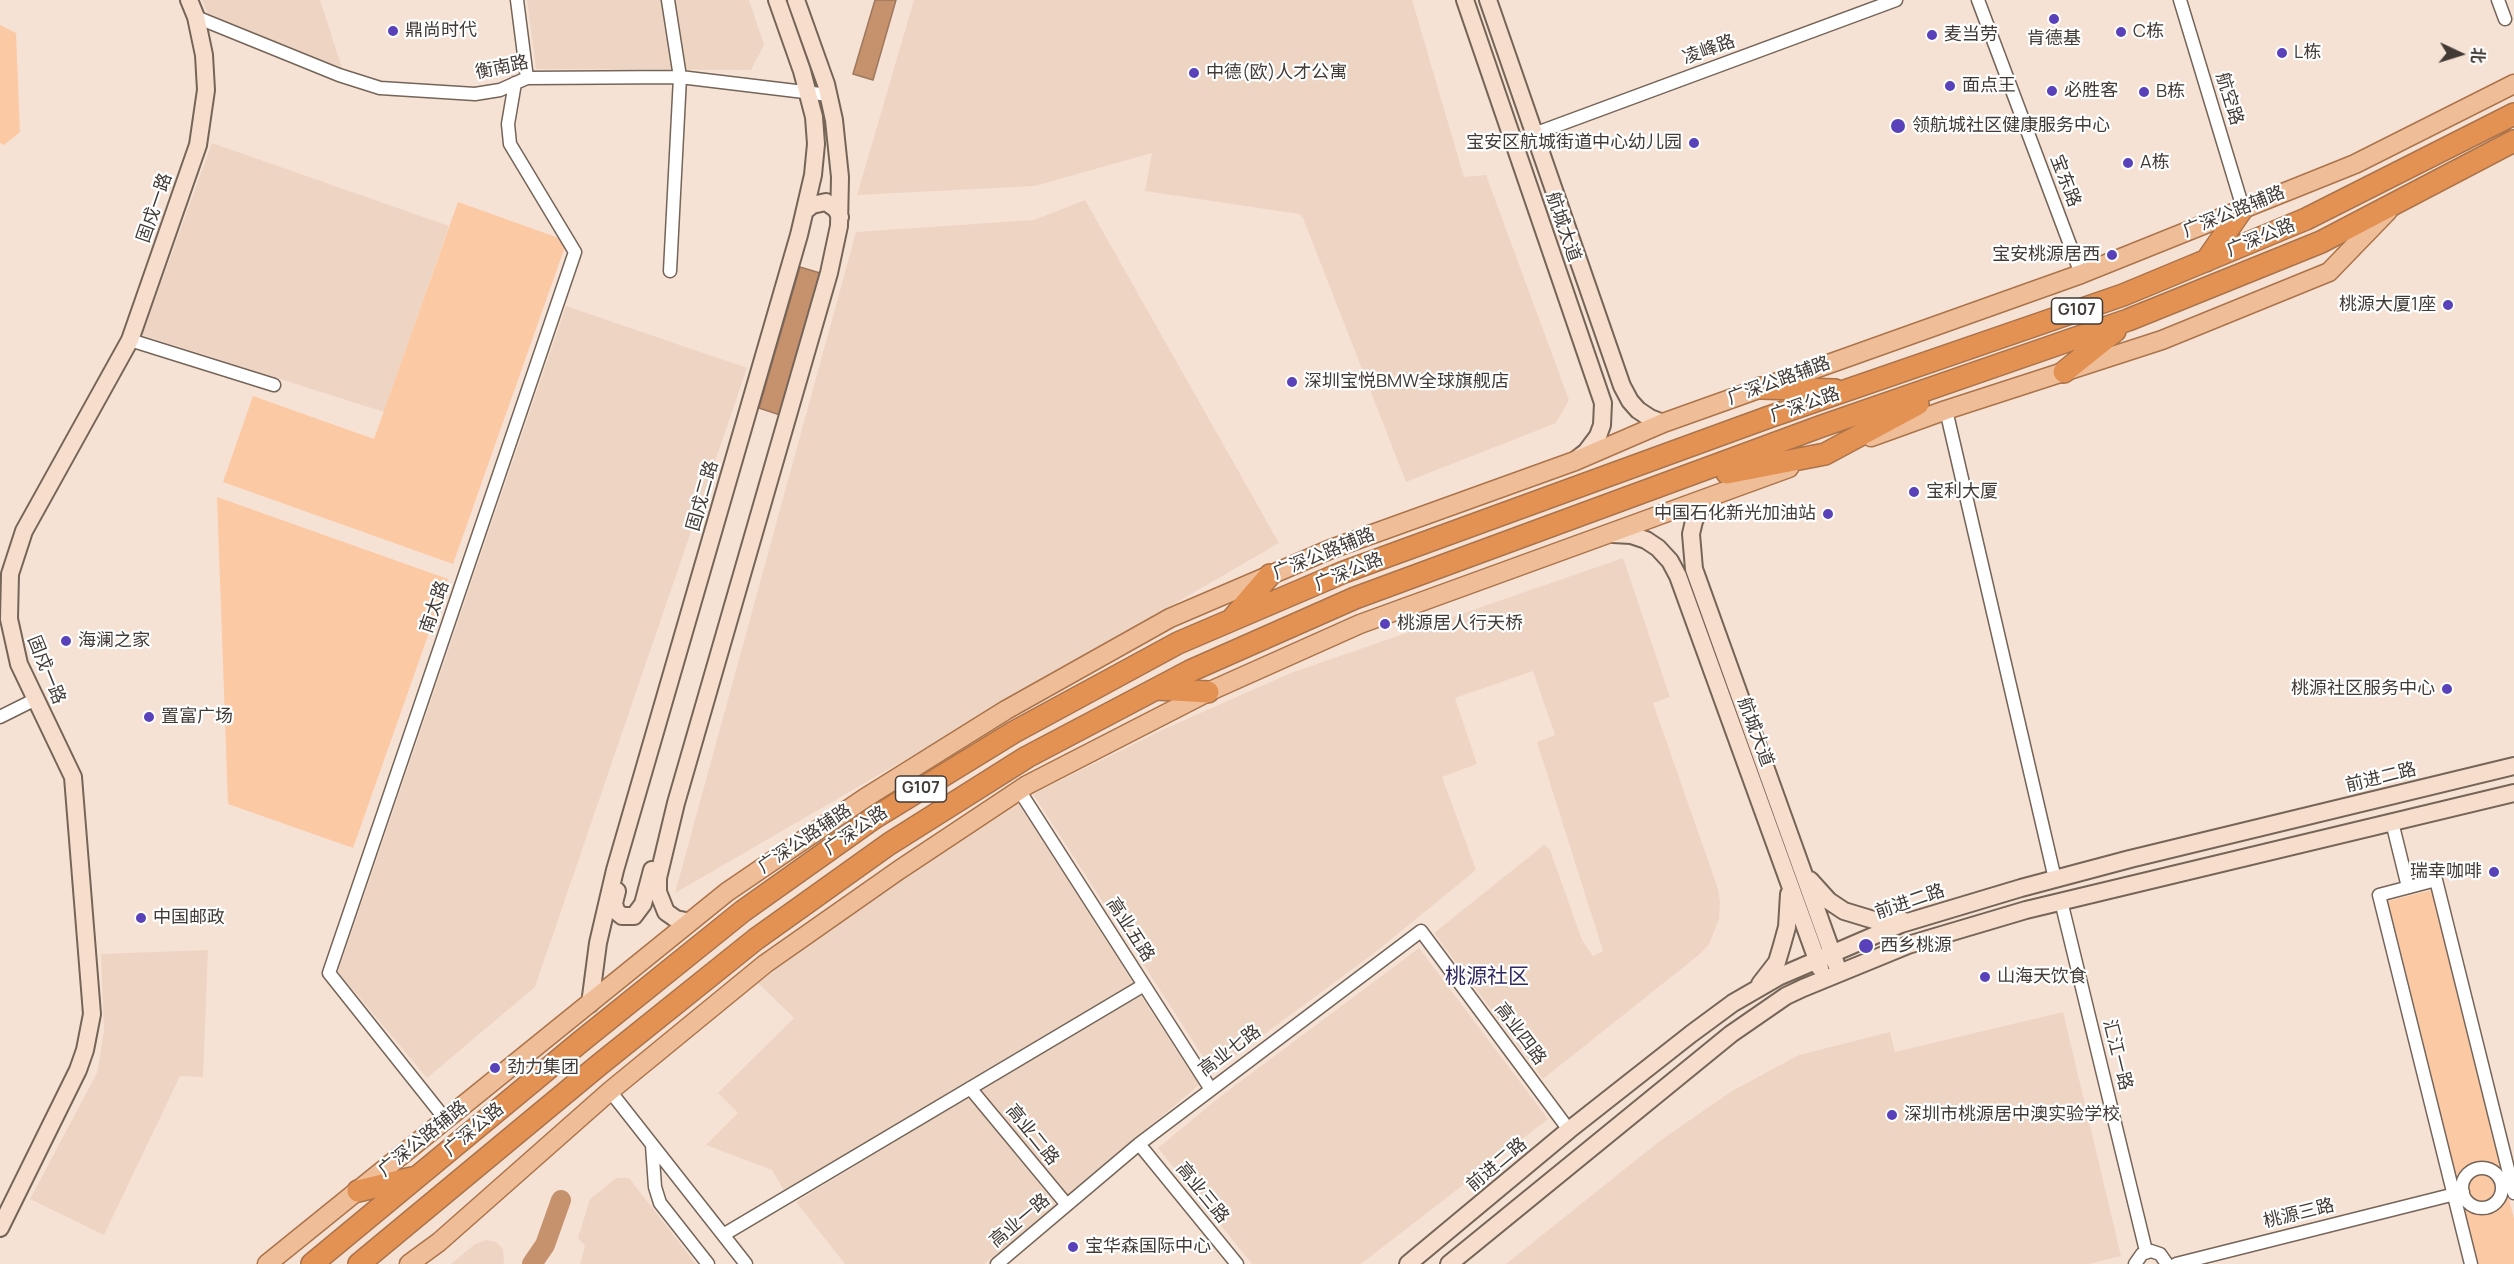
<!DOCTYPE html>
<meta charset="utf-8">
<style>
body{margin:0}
#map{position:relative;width:2514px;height:1264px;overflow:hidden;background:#f6e2d4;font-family:Manrope,"Noto Sans SC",sans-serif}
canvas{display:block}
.north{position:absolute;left:2430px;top:24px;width:60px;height:60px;-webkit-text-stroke:4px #fff;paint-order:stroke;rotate:94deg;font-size:16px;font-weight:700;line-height:24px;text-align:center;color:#423a35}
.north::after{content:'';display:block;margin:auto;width:21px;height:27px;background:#423a35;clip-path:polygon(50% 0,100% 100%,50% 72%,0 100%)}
</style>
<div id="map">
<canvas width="2514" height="1264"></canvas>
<div class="north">北</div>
</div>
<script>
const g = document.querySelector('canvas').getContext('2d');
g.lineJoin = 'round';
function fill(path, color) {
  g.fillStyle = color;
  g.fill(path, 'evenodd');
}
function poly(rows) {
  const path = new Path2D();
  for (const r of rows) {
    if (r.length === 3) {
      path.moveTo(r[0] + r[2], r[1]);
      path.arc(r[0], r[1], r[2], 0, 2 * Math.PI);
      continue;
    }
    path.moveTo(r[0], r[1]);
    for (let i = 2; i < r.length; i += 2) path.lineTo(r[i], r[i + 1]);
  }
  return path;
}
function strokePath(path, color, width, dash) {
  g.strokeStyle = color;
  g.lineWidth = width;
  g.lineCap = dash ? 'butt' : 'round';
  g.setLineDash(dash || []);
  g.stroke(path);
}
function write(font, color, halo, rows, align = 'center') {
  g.font = font + ' Manrope,"Noto Sans SC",sans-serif';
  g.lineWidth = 4.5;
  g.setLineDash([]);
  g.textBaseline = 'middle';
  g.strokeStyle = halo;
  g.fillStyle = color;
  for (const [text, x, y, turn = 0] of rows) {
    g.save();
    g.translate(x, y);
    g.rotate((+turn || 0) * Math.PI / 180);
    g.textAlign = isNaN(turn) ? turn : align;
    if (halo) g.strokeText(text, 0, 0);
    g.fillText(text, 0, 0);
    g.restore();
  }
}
fill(poly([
 [202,0,320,0,343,71,208,15],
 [527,0,749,0,764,45,751,70,536,69],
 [914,0,1412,0,1464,177,1486,175,1569,400,1556,423,1406,482,1303,218,1299,214,1145,191,1152,153,1035,186,857,195],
 [212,143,449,226,384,412,142,335],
 [1085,200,1279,543,675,893,856,232,1034,220],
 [566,306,747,368,535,987,427,1078,338,972],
 [1623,558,1670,697,1653,703,1718,889,1720,902,1719,919,1709,944,1700,954,1543,1079,1434,933,1544,845,1550,850,1582,940,1593,956,1603,951,1537,742,1555,735,1533,671,1455,698,1477,764,1442,777,1476,870,1373,954,1213,1072,1033,794,1164,729,1291,673],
 [1017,801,1133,983,972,1078,785,1192,772,1170,706,1145,738,1113,718,1093,794,1018,758,983,899,878],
 [1419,948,1548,1119,1361,1264,1252,1264,1158,1148,1221,1096],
 [208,950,203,1077,180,1076,104,1235,30,1199,97,1073,104,1031,101,954],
 [1141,996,1199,1085,1067,1195,981,1090],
 [2063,1012,2121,1256,2089,1264,1506,1264,1661,1140,1732,1091,1799,1055,1890,1032,1895,1052],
 [969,1097,1056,1205,984,1264,845,1264,796,1202],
 [616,1178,629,1178,696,1264,580,1264,585,1246,578,1238,590,1199],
 [486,1240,496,1242,503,1249,504,1264,451,1264,475,1244]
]), '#eed4c2');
fill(poly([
 [0,25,16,33,20,132,4,145,0,143],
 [458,202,567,241,453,564,223,482,253,396,374,439],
 [217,497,448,579,353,848,228,804],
 [2432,890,2514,1219,2514,1264,2478,1264,2388,901]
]), '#fcc9a5');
const water = poly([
 [875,0,896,0,873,80,853,74,875,0],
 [800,267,820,273,780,415,759,408,800,267]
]);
fill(water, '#c6926e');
strokePath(water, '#9e785d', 1.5);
strokePath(poly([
 [532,1264,545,1245,561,1200]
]), '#c6926e', 20);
const street = poly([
 [517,0,527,78],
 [668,0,680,77,670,271],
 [1978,0,2081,274],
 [2180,0,2243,208],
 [2498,0,2505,19],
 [196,17,339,75,380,88,475,94,500,90,527,78,680,77,829,95],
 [1534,134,1896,0],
 [130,340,274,385],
 [1946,410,2055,879],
 [0,717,36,699],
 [1019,790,1210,1088],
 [2392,822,2408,887],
 [2061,901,2146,1251],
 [970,1088,1067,1205],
 [610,1091,746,1264],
 [446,1120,329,973,575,252,510,144,508,124,515,83],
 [1139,1144,1237,1264],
 [652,1145,655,1187,660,1203,708,1264],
 [2482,1188,20],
 [723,1235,1144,985],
 [997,1264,1139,1144,1421,931,1569,1130],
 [2135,1264,2142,1254,2151,1251,2160,1254,2167,1264],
 [2176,1264,2463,1192],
 [2471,1264,2379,895,2436,880,2514,1193]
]);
const secondary = poly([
 [1465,0,1603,403,1602,425,1598,436,1586,452,1577,459],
 [1488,0,1622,386,1630,401,1638,410,1650,418,1663,423],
 [806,210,812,205,826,202,836,209,840,217],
 [1713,496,1701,508,1694,521,1691,534,1694,569,1836,964],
 [1613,534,1631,535,1646,540,1658,548,1670,561,1678,576,1820,968],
 [1810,880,1829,901,1844,911,1877,921,1902,920],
 [617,891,614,903,616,911,622,916,634,916,643,904,652,870],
 [690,922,676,919,666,912,658,892,658,878,676,803,829,273,839,226,840,177,834,120,826,84,796,0],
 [1760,984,1777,962,1782,945,1787,927,1789,894],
 [590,1004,598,943,615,870,799,235,813,175,816,144,814,117,802,71,777,0],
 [0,1228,78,1070,85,1050,92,1014,73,777,19,664,9,619,10,574,24,531,130,340,198,145,206,90,204,55,196,17,189,0],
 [1408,1264,1569,1130,1691,1034,1733,1003,1778,977,1901,924,2021,888,2130,859,2514,766],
 [1449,1264,1731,1034,1786,996,1803,988,1908,945,2026,910,2514,793]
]);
const primary = poly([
 [1871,437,1946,410,2162,340,2329,272,2388,211],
 [267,1264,727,892,865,798,1006,710,1170,618,1331,549,1575,461,1663,423,2081,274,2355,164,2514,84],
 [409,1264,439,1242,610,1091,765,964,899,870,1027,785,1208,692,1360,624,1789,468]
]);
const highway = poly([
 [2206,261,2243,208],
 [2064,372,2115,331],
 [1761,388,1835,390],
 [1727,473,1825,454,1918,404],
 [1233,618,1270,575],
 [1157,689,1208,692],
 [358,1191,412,1178],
 [312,1264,579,1043,743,911,874,818,1014,732,1178,643,1344,572,1769,417,2123,295,2306,219,2514,114],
 [359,1264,599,1065,756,939,889,844,1027,757,1190,671,1355,598,1822,426,2128,320,2321,242,2514,141]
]);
strokePath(street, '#756458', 15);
strokePath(secondary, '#756458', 20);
strokePath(primary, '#ab7349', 21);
strokePath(highway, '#ab7349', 24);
strokePath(street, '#fff', 12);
strokePath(secondary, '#f7decc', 16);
strokePath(primary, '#efbe98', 18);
strokePath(highway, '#e49254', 21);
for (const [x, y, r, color] of [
 [2054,19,6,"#5841b9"],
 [393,31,6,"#5841b9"],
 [2121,32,6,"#5841b9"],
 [1932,35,6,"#5841b9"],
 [2282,53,6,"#5841b9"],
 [1194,73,6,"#5841b9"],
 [1950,86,6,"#5841b9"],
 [2052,91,6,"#5841b9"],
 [2144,92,6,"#5841b9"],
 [1898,126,8,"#5841b9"],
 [1694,143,6,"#5841b9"],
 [2128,163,6,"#5841b9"],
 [2112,255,6,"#5841b9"],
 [2448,305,6,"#5841b9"],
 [1292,382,6,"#5841b9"],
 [1914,492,6,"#5841b9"],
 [1828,514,6,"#5841b9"],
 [1385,624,6,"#5841b9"],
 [66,641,6,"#5841b9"],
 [2447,689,6,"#5841b9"],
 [149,717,6,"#5841b9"],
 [2494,872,6,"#5841b9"],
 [141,918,6,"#5841b9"],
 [1866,946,8,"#5841b9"],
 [1985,977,6,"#5841b9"],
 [495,1068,6,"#5841b9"],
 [1892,1115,6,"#5841b9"],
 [1073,1247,6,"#5841b9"]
]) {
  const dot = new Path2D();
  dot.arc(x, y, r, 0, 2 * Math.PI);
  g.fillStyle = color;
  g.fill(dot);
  strokePath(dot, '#fff', 2);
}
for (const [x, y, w] of [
 [2077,311,51],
 [921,789,51]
]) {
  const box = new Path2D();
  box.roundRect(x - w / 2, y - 13, w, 26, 4.5);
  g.fillStyle = '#fff';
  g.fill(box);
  strokePath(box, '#423a35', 1.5);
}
write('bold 16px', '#423a35', null, [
 ["G107",2077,311],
 ["G107",921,789]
]);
write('18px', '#423a35', '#fff', [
 ["鼎尚时代",405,31],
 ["C栋",2133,32],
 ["麦当劳",1944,35],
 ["肯德基",2054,39,"center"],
 ["L栋",2294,53],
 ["中德(欧)人才公寓",1206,73],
 ["面点王",1962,86],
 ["必胜客",2064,91],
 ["B栋",2156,92],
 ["领航城社区健康服务中心",1912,126],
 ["宝安区航城街道中心幼儿园",1682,143,"right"],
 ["A栋",2140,163],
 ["宝安桃源居西",2100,255,"right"],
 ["桃源大厦1座",2436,305,"right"],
 ["深圳宝悦BMW全球旗舰店",1304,382],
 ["宝利大厦",1926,492],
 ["中国石化新光加油站",1816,514,"right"],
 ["桃源居人行天桥",1397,624],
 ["海澜之家",78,641],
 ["桃源社区服务中心",2435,689,"right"],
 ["置富广场",161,717],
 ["瑞幸咖啡",2482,872,"right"],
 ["中国邮政",153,918],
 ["西乡桃源",1880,946],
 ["山海天饮食",1997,977],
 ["劲力集团",507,1068],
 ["深圳市桃源居中澳实验学校",1904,1115],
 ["宝华森国际中心",1085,1247]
], 'left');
write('18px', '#423a35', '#fff', [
 ["凌峰路",1709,50,-20],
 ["衡南路",502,68,-12],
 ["航空路",2229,99,73],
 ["宝东路",2065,181,69],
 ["固戍一路",155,208,-71],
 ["广深公路辅路",2234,212,-22],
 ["航城大道",1563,227,71],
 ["广深公路",2261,238,-22],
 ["广深公路辅路",1779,381,-20],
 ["广深公路",1805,405,-19],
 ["固戍二路",703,496,-74],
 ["广深公路辅路",1324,554,-22],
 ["广深公路",1349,572,-22],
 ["南太路",435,607,-71],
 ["固戍一路",46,670,68],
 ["航城大道",1755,732,70],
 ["前进二路",2381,778,-14],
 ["广深公路",856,831,-34],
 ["广深公路辅路",805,839,-34],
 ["前进二路",1910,902,-19],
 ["高业五路",1130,930,57],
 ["高业四路",1520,1034,53],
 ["高业七路",1230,1051,-37],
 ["汇江一路",2117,1055,76],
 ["广深公路",474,1130,-40],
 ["高业二路",1032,1135,51],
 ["广深公路辅路",423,1139,-39],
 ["前进二路",1497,1165,-40],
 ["高业三路",1202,1193,51],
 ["桃源三路",2299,1214,-14],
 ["高业一路",1020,1221,-40]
]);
write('21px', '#312964', '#fff', [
 ["桃源社区",1487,977]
]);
</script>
